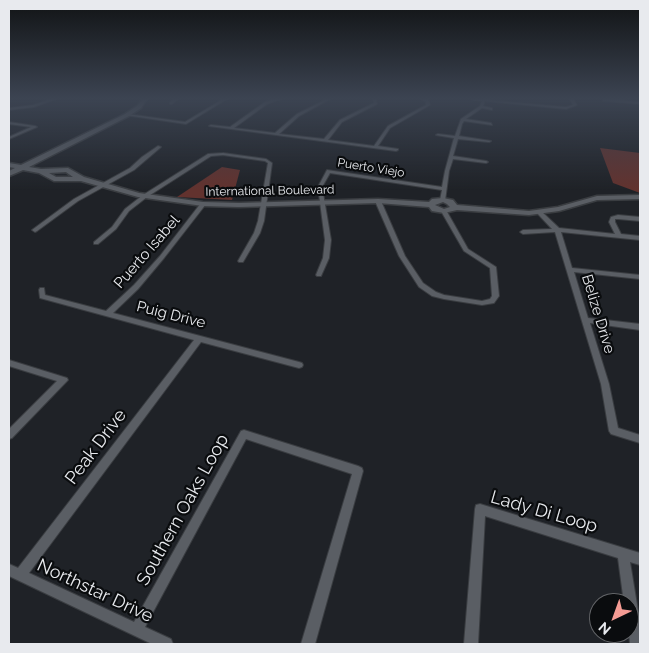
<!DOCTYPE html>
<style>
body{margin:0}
#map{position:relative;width:649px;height:653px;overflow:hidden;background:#1f2227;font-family:Raleway,sans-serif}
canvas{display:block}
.frame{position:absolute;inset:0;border:10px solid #e8eaee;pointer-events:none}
.north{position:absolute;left:589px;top:593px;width:50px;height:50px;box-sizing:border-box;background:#0a0c0e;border:1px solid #636568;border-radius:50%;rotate:222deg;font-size:14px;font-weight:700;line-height:20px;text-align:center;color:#e8eaee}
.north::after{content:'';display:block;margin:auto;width:18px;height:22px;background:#f59c94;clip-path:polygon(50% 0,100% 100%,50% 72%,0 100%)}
</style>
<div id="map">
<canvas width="649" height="653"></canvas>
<div class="frame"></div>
<div class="north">N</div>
</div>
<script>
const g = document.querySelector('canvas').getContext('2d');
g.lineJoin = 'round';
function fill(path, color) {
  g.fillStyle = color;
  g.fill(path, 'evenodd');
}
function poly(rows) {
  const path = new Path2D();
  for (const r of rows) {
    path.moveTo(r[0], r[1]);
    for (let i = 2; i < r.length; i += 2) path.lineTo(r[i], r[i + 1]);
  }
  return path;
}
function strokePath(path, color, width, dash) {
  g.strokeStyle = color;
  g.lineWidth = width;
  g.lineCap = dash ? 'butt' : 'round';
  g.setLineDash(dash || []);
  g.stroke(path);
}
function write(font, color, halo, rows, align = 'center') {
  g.font = font + ' Raleway,sans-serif';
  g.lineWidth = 4.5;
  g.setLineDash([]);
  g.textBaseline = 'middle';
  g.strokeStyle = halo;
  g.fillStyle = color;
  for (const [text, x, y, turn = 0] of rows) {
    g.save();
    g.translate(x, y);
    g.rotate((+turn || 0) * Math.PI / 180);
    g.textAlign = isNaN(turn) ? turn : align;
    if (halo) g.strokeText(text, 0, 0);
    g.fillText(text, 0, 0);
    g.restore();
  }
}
fill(poly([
 [600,148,640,153,640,193,613,183],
 [222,167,240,170,232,200,177,197]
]), '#62322e');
const street = poly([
 [52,99,56,99,34,107,9,110,9,108,33,105,52,99],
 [174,99,178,99,172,104,170,104,170,102,174,99],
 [223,99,227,99,186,124,125,115,127,114,185,122,223,99],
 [277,99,281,99,267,104,234,128,275,133,297,114,327,99,330,99,299,116,279,134,324,139,340,120,374,103,373,99,376,99,377,104,342,122,328,140,374,146,388,126,426,105,426,102,421,99,424,99,429,101,430,105,390,128,378,146,398,149,398,150,396,151,209,126,211,125,230,127,265,102,277,99],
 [472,99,566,107,573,105,570,99,573,99,577,105,566,109,485,101,483,106,492,108,492,110,482,108,466,119,491,123,492,125,464,121,462,124,459,136,491,141,489,142,458,139,453,156,486,161,488,162,486,163,453,159,449,171,445,201,440,200,442,190,330,173,322,187,331,240,329,258,321,276,317,276,316,275,323,258,325,240,318,187,327,170,442,187,445,171,454,138,436,135,438,134,455,136,461,119,480,106,482,101,473,100,472,99],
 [604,99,640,102,640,104,603,101,604,99],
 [9,122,35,126,37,127,9,139,9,137,31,127,9,124,9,122],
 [158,146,161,147,134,170,78,201,37,231,35,232,32,230,74,199,130,168,142,157,158,146],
 [223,153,266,159,272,163,264,221,260,233,243,262,239,262,238,261,254,233,258,221,268,163,265,161,223,155,211,156,147,197,129,211,116,229,98,244,94,244,94,242,112,227,125,209,143,195,208,154,223,153],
 [378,199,381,201,405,256,423,283,436,292,444,295,482,301,490,299,492,296,490,268,464,251,441,211,446,210,468,249,496,267,499,296,494,303,482,305,444,299,432,296,419,287,399,256,375,201,378,199],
 [201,203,206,204,164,258,138,289,113,313,299,362,302,363,303,365,302,367,299,368,201,342,29,573,134,622,241,431,244,430,358,466,362,468,363,471,315,644,301,644,352,474,246,439,145,627,171,639,173,644,152,644,9,576,9,564,18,568,194,340,40,298,39,290,40,288,44,288,45,295,106,311,134,285,160,256,201,203],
 [539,210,541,211,559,228,615,234,609,222,611,217,618,215,640,217,640,221,618,219,615,219,615,222,621,234,640,236,640,240,561,232,572,268,640,275,640,279,574,272,588,318,640,324,640,330,590,323,609,384,618,428,640,435,640,443,611,434,609,431,601,384,555,232,523,234,520,232,523,230,552,229,537,213,536,212,539,210],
 [9,360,67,378,68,380,12,438,9,439,9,429,57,381,9,366,9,360],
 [480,504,640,553,640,565,630,562,640,623,640,644,630,644,629,633,629,603,624,603,618,558,485,516,478,644,464,644,475,509,476,505,480,504]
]);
const secondary = poly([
 [143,99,147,99,141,108,129,116,29,167,41,169,68,168,84,177,139,193,203,202,239,203,378,199,429,202,432,199,443,198,453,200,457,205,529,211,558,207,597,196,640,195,640,199,597,200,559,211,529,215,457,210,444,213,432,211,429,207,378,203,239,207,203,206,138,197,81,181,54,181,39,173,23,170,9,176,9,171,15,168,9,167,9,163,21,165,125,114,137,106,143,99],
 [66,172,73,177,56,177,49,173,66,172],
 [443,202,447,204,450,207,444,209,435,205,443,202]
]);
strokePath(street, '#3a3d41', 2);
strokePath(secondary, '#3a3d41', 3);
fill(street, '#5a5e64');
fill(secondary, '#5a5e64');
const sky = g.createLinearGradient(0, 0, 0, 190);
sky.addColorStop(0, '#111315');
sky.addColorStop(0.52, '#3c4452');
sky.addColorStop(1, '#3c445200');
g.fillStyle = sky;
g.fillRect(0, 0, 649, 190);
write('12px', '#e8eaee', '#0a0c0e', [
 ["Puerto Viejo",371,168,9],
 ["International Boulevard",270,191,-1]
]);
write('15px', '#e8eaee', '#0a0c0e', [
 ["Puerto Isabel",147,252,-49],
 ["Belize Drive",598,314,73],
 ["Puig Drive",171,315,14]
]);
write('18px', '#e8eaee', '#0a0c0e', [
 ["Peak Drive",96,447,-53],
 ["Southern Oaks Loop",183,510,-61],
 ["Lady Di Loop",544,512,16],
 ["Northstar Drive",95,591,25]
]);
</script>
